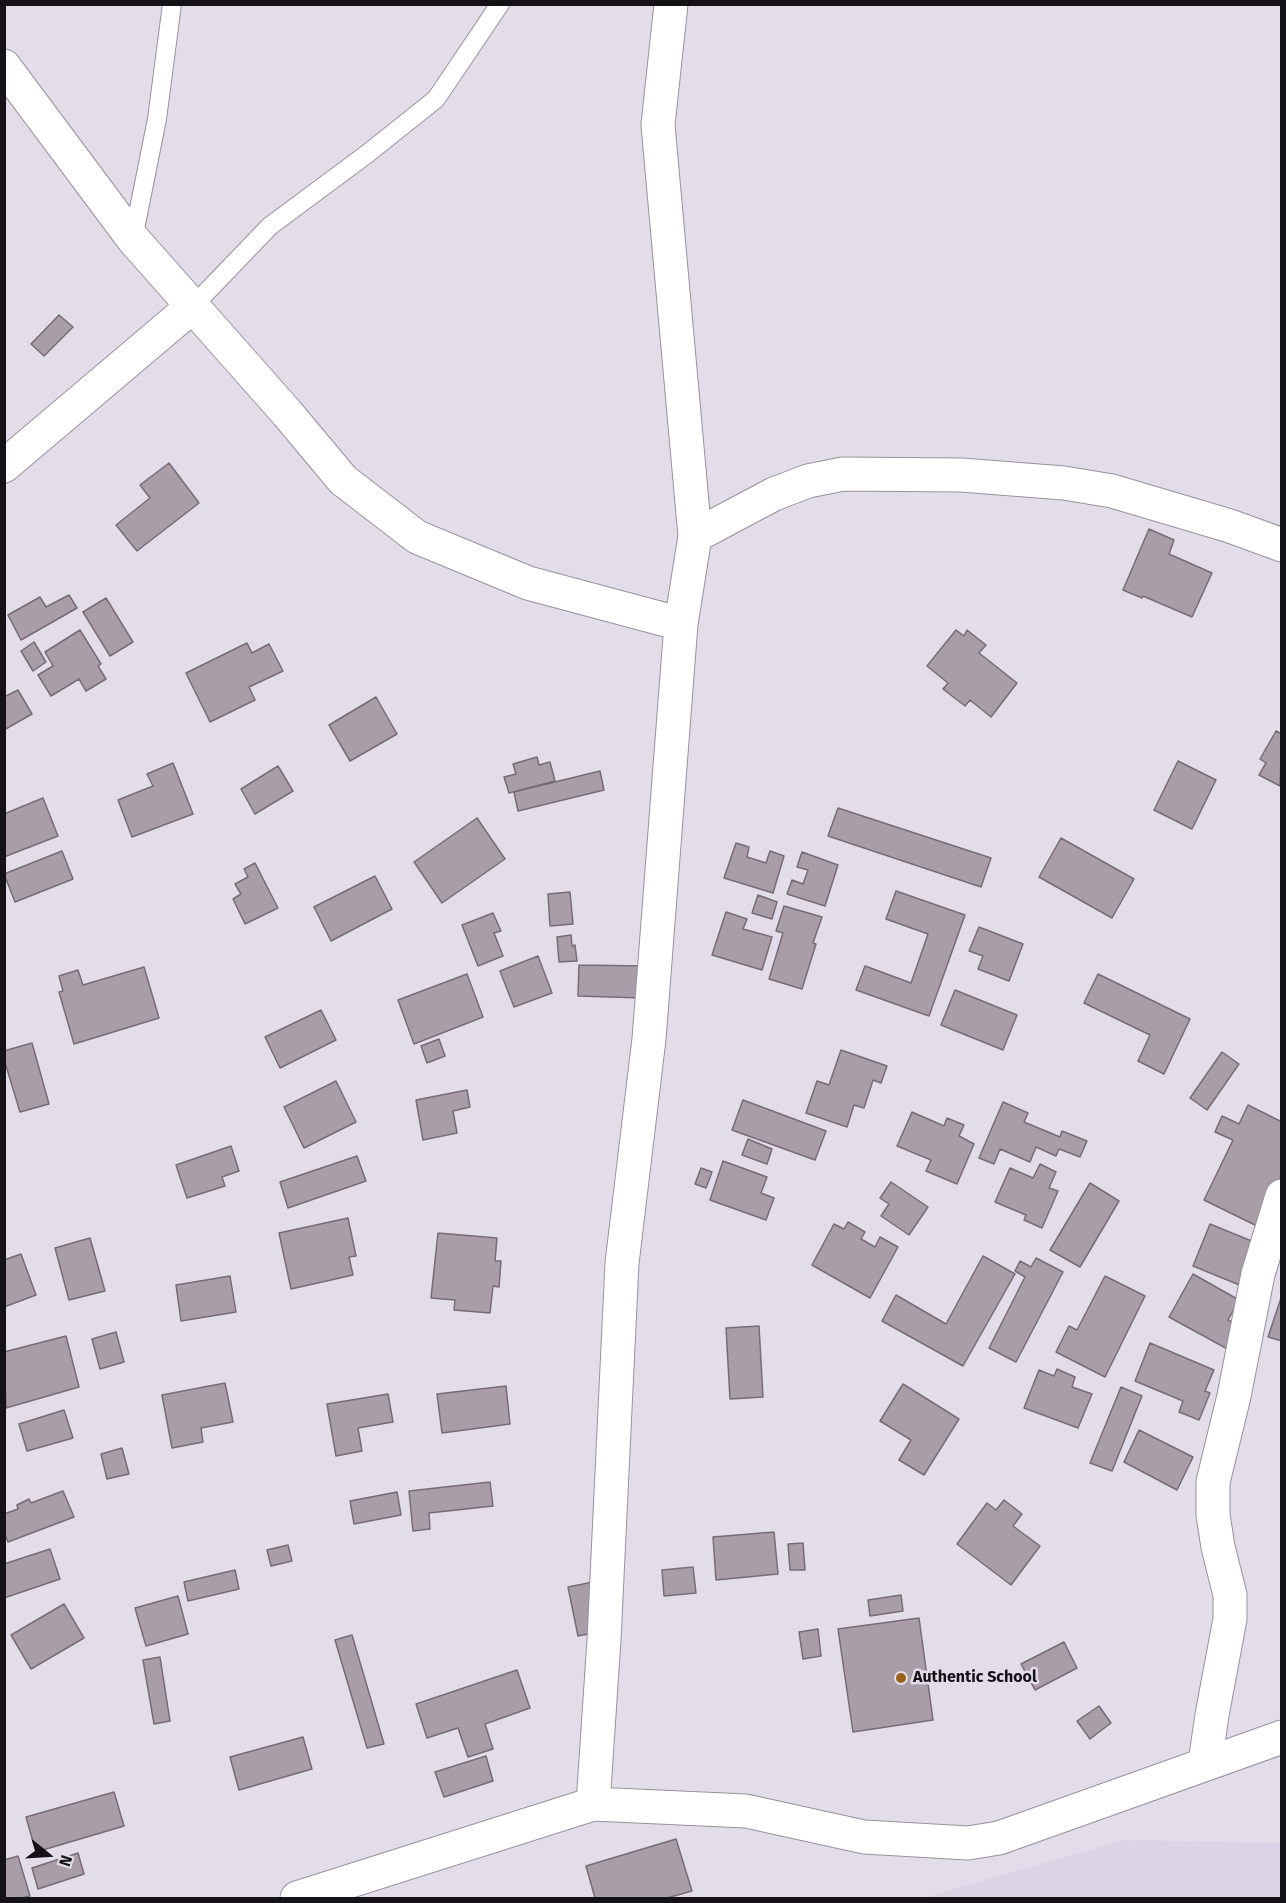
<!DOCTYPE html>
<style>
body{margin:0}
#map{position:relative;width:1286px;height:1903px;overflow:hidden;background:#e3ddea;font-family:"Fira Sans",sans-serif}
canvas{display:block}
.frame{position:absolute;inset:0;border:6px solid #151217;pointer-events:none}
.north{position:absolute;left:18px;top:1825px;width:60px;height:60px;-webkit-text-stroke:4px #e3ddea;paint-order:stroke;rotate:108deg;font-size:16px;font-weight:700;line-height:24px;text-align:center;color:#151217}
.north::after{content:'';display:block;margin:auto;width:21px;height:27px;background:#151217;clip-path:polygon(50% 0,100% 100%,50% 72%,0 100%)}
</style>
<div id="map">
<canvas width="1286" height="1903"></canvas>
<div class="frame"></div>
<div class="north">N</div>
</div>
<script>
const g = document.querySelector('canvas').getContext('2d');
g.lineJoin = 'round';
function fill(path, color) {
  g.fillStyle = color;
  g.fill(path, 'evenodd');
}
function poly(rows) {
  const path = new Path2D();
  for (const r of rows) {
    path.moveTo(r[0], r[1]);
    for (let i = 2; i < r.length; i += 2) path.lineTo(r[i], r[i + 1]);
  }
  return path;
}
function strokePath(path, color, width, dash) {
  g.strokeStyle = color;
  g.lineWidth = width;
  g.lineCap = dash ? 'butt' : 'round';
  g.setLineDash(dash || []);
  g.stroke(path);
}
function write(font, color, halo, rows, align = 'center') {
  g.font = font + ' "Fira Sans",sans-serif';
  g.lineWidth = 5;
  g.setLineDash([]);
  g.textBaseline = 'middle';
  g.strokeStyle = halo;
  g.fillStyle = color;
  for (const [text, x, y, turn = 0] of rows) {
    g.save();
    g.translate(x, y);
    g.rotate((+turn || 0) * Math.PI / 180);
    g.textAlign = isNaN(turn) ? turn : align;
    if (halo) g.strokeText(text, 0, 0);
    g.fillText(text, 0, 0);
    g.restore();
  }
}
fill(poly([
 [1124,1840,1281,1843,1281,1898,922,1898]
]), '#ddd3e7');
const building = poly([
 [59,315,73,327,44,356,31,344,59,315],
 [169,463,199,503,137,551,116,525,150,498,140,485,169,463],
 [1149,529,1174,540,1169,554,1212,573,1192,617,1143,596,1142,598,1123,590,1149,529],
 [69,595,77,608,21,640,8,615,40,597,46,607,69,595],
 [106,598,133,642,110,656,83,612,106,598],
 [80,630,101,664,98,666,106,679,86,691,79,679,51,696,38,675,53,666,45,652,80,630],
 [956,630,964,636,967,630,986,645,979,653,1017,683,991,717,970,700,965,706,943,689,948,683,927,666,956,630],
 [34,642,46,662,33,671,21,651,34,642],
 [247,643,252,653,269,644,283,671,249,687,255,700,210,722,186,673,247,643],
 [18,690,32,714,4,730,4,697,18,690],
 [376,697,397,734,350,761,329,725,376,697],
 [1276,731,1282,734,1280,786,1259,775,1266,763,1260,759,1276,731],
 [537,757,539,765,550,762,555,781,509,793,504,777,516,774,513,764,537,757],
 [1178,761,1216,780,1192,829,1154,810,1178,761],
 [173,763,193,814,132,837,118,800,153,786,147,774,173,763],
 [278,766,293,791,255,814,241,789,278,766],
 [600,771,604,790,518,811,514,792,600,771],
 [43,798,58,836,4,857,4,814,43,798],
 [838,808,991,858,981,887,828,836,838,808],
 [477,818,505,859,442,903,414,862,477,818],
 [1061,838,1134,879,1112,918,1039,877,1061,838],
 [736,843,749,847,747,857,766,863,770,851,784,856,773,893,724,878,736,843],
 [62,851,73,879,15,902,4,874,62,851],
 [802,852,838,865,825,906,787,894,792,880,803,884,808,870,797,867,802,852],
 [255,863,278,908,245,924,233,899,241,894,235,884,248,877,244,869,255,863],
 [375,876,392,909,331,941,314,907,375,876],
 [896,891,965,915,929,1016,856,990,865,966,911,983,928,934,886,919,896,891],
 [570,892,573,924,550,926,548,894,570,892],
 [758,895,777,902,772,919,752,913,758,895],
 [784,906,822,917,813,943,816,944,802,989,769,979,783,933,776,931,784,906],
 [726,912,747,919,743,929,772,937,762,970,712,955,726,912],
 [493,913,501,931,494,933,503,956,478,966,462,925,493,913],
 [979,927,1023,944,1009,981,978,969,983,956,969,951,979,927],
 [571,935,572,946,575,945,577,961,559,962,557,937,571,935],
 [538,956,552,993,514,1007,500,971,538,956],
 [579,965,643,966,642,998,578,996,579,965],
 [144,967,159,1018,74,1044,59,992,63,991,59,976,78,970,83,985,144,967],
 [467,974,483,1017,414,1044,398,1000,467,974],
 [1098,974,1190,1019,1164,1074,1138,1061,1150,1035,1084,1003,1098,974],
 [955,990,1017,1015,1003,1050,941,1025,955,990],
 [321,1010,336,1040,280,1068,265,1037,321,1010],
 [439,1039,445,1056,427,1063,421,1046,439,1039],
 [32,1043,49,1104,20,1112,4,1059,4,1051,32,1043],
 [841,1050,887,1066,881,1083,873,1080,864,1108,854,1105,847,1127,806,1113,817,1081,829,1085,841,1050],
 [1222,1052,1239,1064,1207,1110,1190,1098,1222,1052],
 [336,1081,356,1122,304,1148,284,1107,336,1081],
 [467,1090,470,1107,453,1111,457,1133,423,1140,416,1100,467,1090],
 [743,1100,826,1131,815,1160,732,1130,743,1100],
 [1003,1102,1028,1113,1024,1122,1060,1137,1062,1131,1087,1141,1080,1157,1059,1149,1056,1156,1036,1147,1030,1162,1000,1149,994,1164,979,1158,1003,1102],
 [1248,1105,1282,1122,1282,1175,1257,1226,1204,1200,1233,1140,1215,1132,1222,1116,1239,1124,1248,1105],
 [912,1112,944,1126,947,1118,964,1125,959,1136,974,1144,957,1184,926,1171,931,1160,897,1146,912,1112],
 [748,1139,772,1149,767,1164,742,1155,748,1139],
 [231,1146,239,1171,222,1177,225,1186,187,1198,176,1165,231,1146],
 [357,1156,366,1181,288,1208,280,1182,357,1156],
 [723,1161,767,1177,761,1193,774,1198,766,1220,710,1200,723,1161],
 [1040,1164,1056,1172,1049,1188,1058,1191,1042,1228,1024,1220,1026,1215,995,1202,1010,1168,1033,1178,1040,1164],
 [701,1168,712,1172,706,1188,695,1184,701,1168],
 [891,1182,928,1207,909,1235,881,1216,889,1204,880,1198,891,1182],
 [1090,1183,1119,1201,1080,1267,1050,1250,1090,1183],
 [348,1218,356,1256,349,1257,353,1275,291,1289,279,1233,348,1218],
 [848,1222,865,1232,861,1239,875,1247,880,1237,898,1247,870,1298,812,1265,834,1224,844,1229,848,1222],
 [1210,1224,1259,1244,1242,1286,1193,1266,1210,1224],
 [438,1233,497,1238,495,1261,501,1261,499,1287,493,1286,490,1313,454,1310,455,1300,431,1298,438,1233],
 [90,1238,105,1291,69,1300,55,1248,90,1238],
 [21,1254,36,1295,4,1307,4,1260,21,1254],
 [983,1256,1015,1274,963,1366,882,1321,896,1295,946,1324,983,1256],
 [1036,1258,1063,1272,1016,1362,989,1348,1025,1277,1015,1271,1020,1261,1031,1267,1036,1258],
 [1193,1274,1239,1300,1228,1320,1246,1330,1233,1352,1169,1317,1193,1274],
 [230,1276,236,1312,181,1321,176,1285,230,1276],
 [1105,1276,1145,1296,1105,1377,1056,1352,1069,1326,1077,1330,1105,1276],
 [1282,1295,1282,1341,1268,1337,1282,1295],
 [759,1326,763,1397,730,1399,726,1328,759,1326],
 [116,1332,124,1362,100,1369,92,1339,116,1332],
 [66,1336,79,1387,6,1408,4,1352,66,1336],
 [1150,1343,1214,1370,1205,1391,1210,1393,1199,1420,1179,1412,1183,1401,1135,1381,1150,1343],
 [1057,1369,1075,1377,1072,1387,1092,1394,1078,1428,1024,1408,1039,1370,1054,1376,1057,1369],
 [225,1383,233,1422,201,1428,203,1442,172,1448,162,1395,225,1383],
 [903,1384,959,1419,924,1475,899,1460,911,1440,880,1421,903,1384],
 [506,1386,510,1424,442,1433,437,1394,506,1386],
 [1121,1387,1142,1396,1112,1471,1090,1463,1121,1387],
 [388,1394,393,1422,358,1428,362,1451,336,1456,327,1404,388,1394],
 [64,1410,73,1438,27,1451,19,1424,64,1410],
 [1139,1430,1193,1457,1177,1490,1124,1462,1139,1430],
 [122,1448,129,1474,107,1479,101,1454,122,1448],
 [490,1482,493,1506,429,1513,430,1529,413,1531,409,1491,490,1482],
 [63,1491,74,1517,8,1542,4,1532,4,1514,18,1509,17,1505,29,1499,31,1503,63,1491],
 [397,1492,401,1515,354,1524,350,1501,397,1492],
 [1004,1500,1022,1514,1013,1526,1040,1546,1011,1585,957,1544,987,1503,996,1510,1004,1500],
 [774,1532,778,1574,716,1580,713,1537,774,1532],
 [803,1543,805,1570,790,1570,788,1544,803,1543],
 [288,1545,292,1561,271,1566,267,1550,288,1545],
 [50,1549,60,1579,4,1598,4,1564,50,1549],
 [693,1567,696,1593,664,1596,662,1570,693,1567],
 [235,1570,239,1589,188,1601,184,1582,235,1570],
 [593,1582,603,1631,578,1636,568,1587,593,1582],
 [901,1595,903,1611,870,1616,868,1600,901,1595],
 [178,1596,188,1634,146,1646,135,1608,178,1596],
 [64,1604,84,1638,31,1669,11,1635,64,1604],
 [919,1618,933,1720,853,1732,838,1629,919,1618],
 [818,1629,821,1656,803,1659,799,1632,818,1629],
 [352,1635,384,1744,367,1748,335,1640,352,1635],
 [1064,1642,1077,1668,1035,1690,1021,1664,1064,1642],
 [160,1657,170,1721,154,1724,143,1660,160,1657],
 [517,1670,530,1708,485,1724,493,1749,468,1757,458,1728,427,1738,416,1704,517,1670],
 [1099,1706,1111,1723,1090,1739,1077,1721,1099,1706],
 [303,1737,312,1769,239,1790,230,1757,303,1737],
 [486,1756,493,1781,444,1797,435,1772,486,1756],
 [114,1792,124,1826,36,1852,26,1817,114,1792],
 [676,1839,692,1891,667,1898,595,1898,586,1866,676,1839],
 [78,1853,84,1874,38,1889,32,1868,78,1853],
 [18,1856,30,1896,22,1898,4,1898,4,1860,18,1856]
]);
fill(building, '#a99da7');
strokePath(building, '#776c75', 1.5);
const lane = poly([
 [133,239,157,119,172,4],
 [193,306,270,226,367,154,436,99,500,4]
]);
const street = poly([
 [4,66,133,239,287,413,343,480,417,537,528,583,681,624],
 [4,466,193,306],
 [695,536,774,494,808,481,843,474,961,475,1064,483,1112,491,1230,526,1282,545],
 [1205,1763,1212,1715,1230,1619,1230,1595,1218,1547,1213,1515,1213,1482,1234,1396,1258,1274,1282,1196],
 [593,1804,604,1640,622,1263,649,1039,681,624,695,536,658,125,671,4],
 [297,1898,593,1804,746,1811,864,1837,968,1843,999,1838,1282,1737]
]);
strokePath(lane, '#98919e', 20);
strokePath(street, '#98919e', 35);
strokePath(lane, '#fff', 18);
strokePath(street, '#fff', 33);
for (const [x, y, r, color] of [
 [901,1678,6,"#99621c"]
]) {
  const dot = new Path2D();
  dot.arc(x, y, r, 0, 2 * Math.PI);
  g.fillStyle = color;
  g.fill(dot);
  strokePath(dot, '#e3ddea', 2);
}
write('bold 16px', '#151217', '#e3ddea', [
 ["Authentic School",913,1678]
], 'left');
</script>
